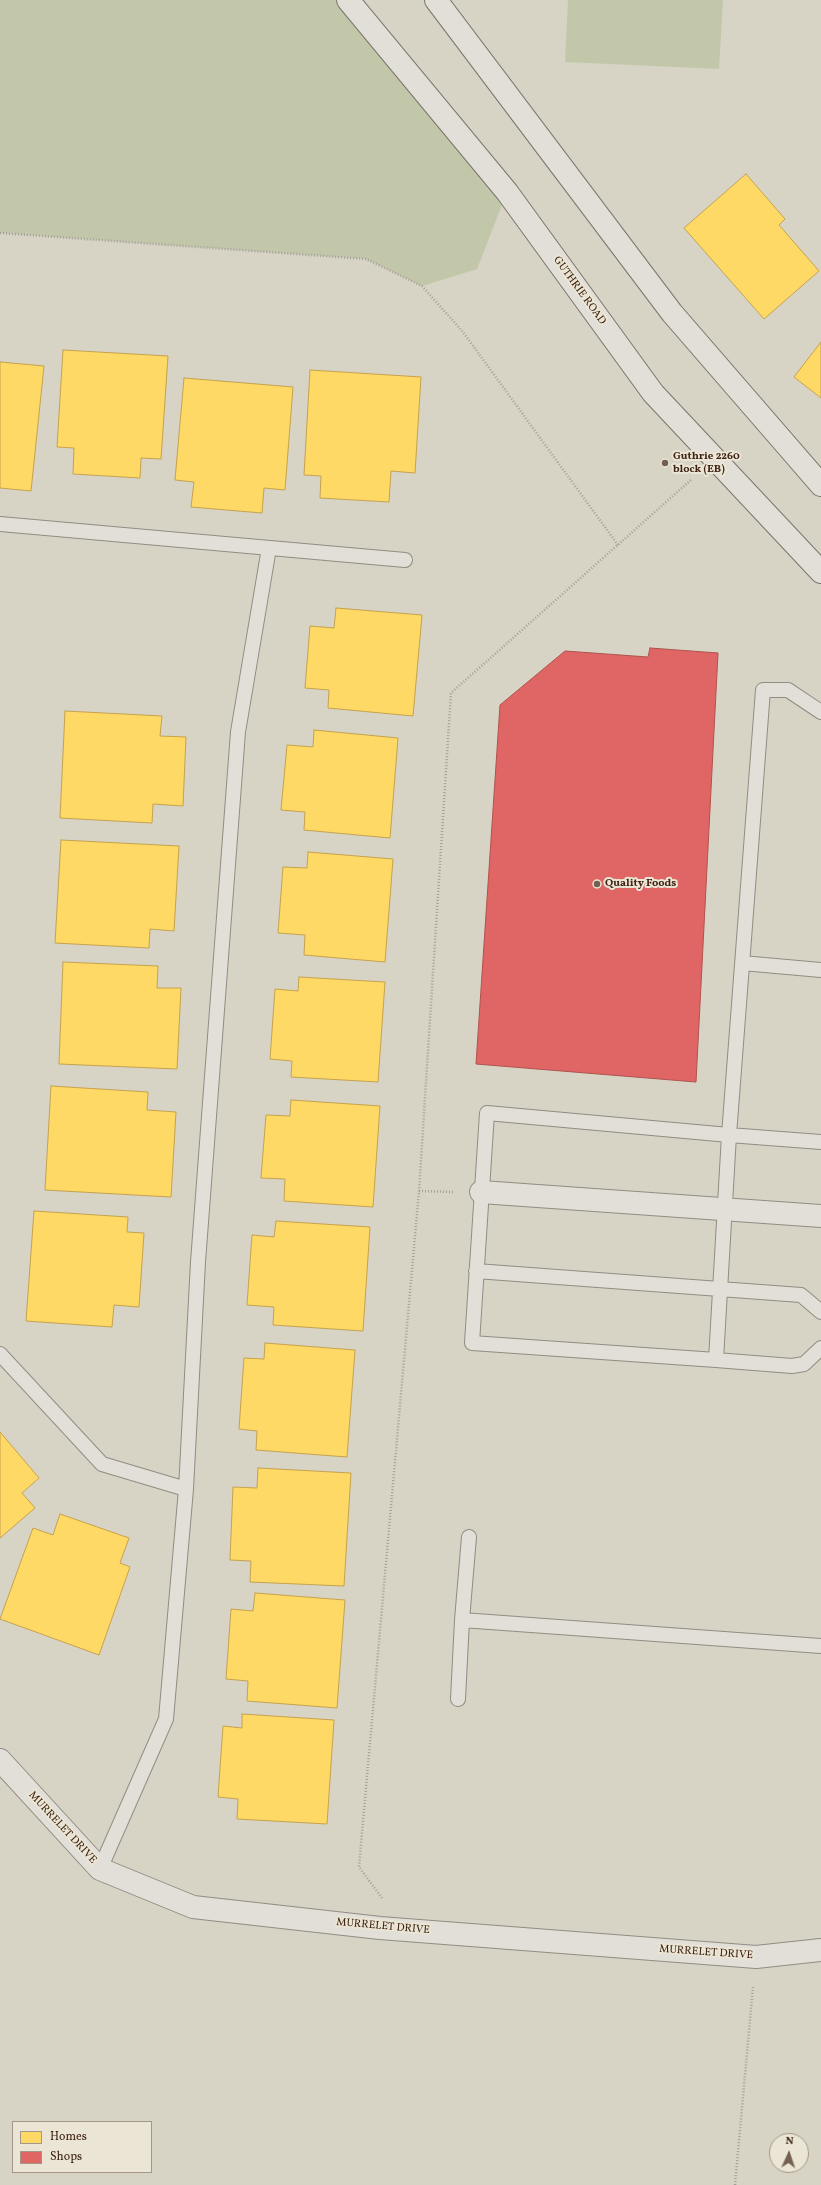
<!DOCTYPE html>
<style>
body{margin:0}
#map{position:relative;width:821px;height:2185px;overflow:hidden;background:#d7d3c5;font-family:Vollkorn,serif}
canvas{display:block}
.legend{position:absolute;left:12px;top:2121px;width:140px;height:52px;box-sizing:border-box;background:#eae5d4;border:1px solid #a59787;margin:0;padding:5px 7px;list-style:none;font-size:12px;color:#3e2213}
.legend li{display:flex;align-items:center;gap:8px;height:20px}
.legend b{width:20px;border:1px solid #a59787}
.north{position:absolute;left:769px;top:2133px;width:40px;height:40px;box-sizing:border-box;background:#eae5d4;border:1px solid #a59787;border-radius:50%;rotate:3deg;font-size:11px;font-weight:700;line-height:16px;text-align:center;color:#3e2213}
.north::after{content:'';display:block;margin:auto;width:14px;height:18px;background:#746051;clip-path:polygon(50% 0,100% 100%,50% 72%,0 100%)}
</style>
<div id="map">
<canvas width="821" height="2185"></canvas>
<ul class="legend">
<li><b style="height:11px;background:#ffd966"></b>Homes</li>
<li><b style="height:11px;background:#e06666"></b>Shops</li>
</ul>
<div class="north">N</div>
</div>
<script>
const g = document.querySelector('canvas').getContext('2d');
g.lineJoin = 'round';
function fill(path, color) {
  g.fillStyle = color;
  g.fill(path, 'evenodd');
}
function poly(rows) {
  const path = new Path2D();
  for (const r of rows) {
    path.moveTo(r[0], r[1]);
    for (let i = 2; i < r.length; i += 2) path.lineTo(r[i], r[i + 1]);
  }
  return path;
}
function strokePath(path, color, width, dash) {
  g.strokeStyle = color;
  g.lineWidth = width;
  g.lineCap = dash ? 'butt' : 'round';
  g.setLineDash(dash || []);
  g.stroke(path);
}
function write(font, color, halo, rows, align = 'center') {
  g.font = font + ' Vollkorn,serif';
  g.lineWidth = 4;
  g.setLineDash([]);
  g.textBaseline = 'middle';
  g.strokeStyle = halo;
  g.fillStyle = color;
  for (const [text, x, y, turn = 0] of rows) {
    g.save();
    g.translate(x, y);
    g.rotate((+turn || 0) * Math.PI / 180);
    g.textAlign = isNaN(turn) ? turn : align;
    if (halo) g.strokeText(text, 0, 0);
    g.fillText(text, 0, 0);
    g.restore();
  }
}
fill(poly([
 [0,0,348,0,507,192,477,269,422,286,366,259,0,233],
 [568,0,723,0,719,69,565,62]
]), '#c2c7a9');
const homes = poly([
 [746,174,785,219,779,225,819,271,764,319,684,228,746,174],
 [821,342,821,398,794,377,821,342],
 [63,350,168,356,161,459,141,458,140,478,73,474,74,448,57,447,63,350],
 [0,362,44,366,31,491,0,488,0,362],
 [310,370,421,377,415,473,391,471,389,502,320,498,321,476,304,475,310,370],
 [184,378,293,387,285,490,264,488,262,513,191,507,194,482,175,480,184,378],
 [336,608,422,615,413,716,328,708,329,690,305,688,310,626,334,628,336,608],
 [65,711,162,716,160,736,186,737,183,806,153,804,152,823,60,818,65,711],
 [314,730,398,738,390,838,304,830,305,812,281,810,287,745,313,747,314,730],
 [61,840,179,846,174,931,150,929,149,948,55,943,61,840],
 [308,852,393,859,385,962,304,955,305,935,278,933,283,867,307,868,308,852],
 [63,962,158,966,157,988,181,988,177,1069,59,1064,63,962],
 [299,977,385,982,378,1082,291,1077,292,1061,270,1059,275,989,298,991,299,977],
 [51,1086,148,1092,147,1110,176,1112,171,1197,45,1190,51,1086],
 [291,1100,380,1106,373,1207,284,1201,285,1179,261,1178,266,1115,290,1116,291,1100],
 [34,1211,128,1217,127,1232,144,1233,139,1307,114,1305,112,1327,26,1321,34,1211],
 [276,1221,370,1227,363,1331,273,1325,274,1307,247,1305,252,1235,274,1237,276,1221],
 [265,1343,355,1350,347,1457,256,1450,257,1431,239,1429,244,1358,264,1359,265,1343],
 [0,1432,39,1478,22,1493,35,1508,0,1538,0,1432],
 [258,1468,351,1473,344,1586,250,1582,251,1561,230,1560,233,1487,257,1488,258,1468],
 [60,1514,129,1538,120,1563,130,1567,99,1655,0,1619,33,1528,53,1535,60,1514],
 [255,1593,345,1600,337,1708,247,1701,248,1681,226,1679,231,1609,253,1611,255,1593],
 [242,1714,334,1720,327,1824,237,1819,238,1799,218,1797,223,1726,242,1728,242,1714]
]);
fill(homes, '#ffd966');
strokePath(homes, '#c5a24d', 1);
const shops = poly([
 [650,648,718,653,696,1082,476,1064,500,705,565,651,648,657,650,648]
]);
fill(shops, '#e06666');
strokePath(shops, '#af524d', 1);
const service = poly([
 [0,524,405,560],
 [821,712,788,690,763,690,729,1135,716,1360,472,1343,487,1113,729,1135,821,1142],
 [742,963,821,970],
 [476,1271,801,1295,821,1312],
 [0,1354,102,1464,186,1489],
 [716,1360,792,1366,804,1364,821,1348],
 [462,1620,469,1537],
 [458,1699,462,1620,821,1646],
 [100,1869,166,1719,186,1489,198,1262,238,732,269,548]
]);
const minor = poly([
 [481,1192,821,1216],
 [0,1760,100,1869,193,1907,380,1928,756,1957,821,1950]
]);
const secondary = poly([
 [348,0,507,192,653,393,821,572],
 [436,0,672,313,821,485]
]);
strokePath(service, '#928c82', 16);
strokePath(minor, '#928c82', 24);
strokePath(secondary, '#7b746b', 24);
strokePath(poly([
 [0,233,366,259,422,286,463,332,618,545],
 [419,1191,453,1192],
 [382,1898,359,1867,419,1191,451,693,692,479],
 [735,2185,753,1987]
]), '#a49f99', 2.5, [1, 2]);
strokePath(service, '#e1dfd8', 14);
strokePath(minor, '#e1dfd8', 22);
strokePath(secondary, '#e1dfd8', 22);
for (const [x, y, r, color] of [
 [665,463,4,"#746051"],
 [597,884,4,"#746051"]
]) {
  const dot = new Path2D();
  dot.arc(x, y, r, 0, 2 * Math.PI);
  g.fillStyle = color;
  g.fill(dot);
  strokePath(dot, '#eae5d4', 1.5);
}
write('11px', '#3e2213', '#eae5d4', [
 ["GUTHRIE ROAD",579,291,54],
 ["MURRELET DRIVE",62,1828,47],
 ["MURRELET DRIVE",383,1927,5],
 ["MURRELET DRIVE",706,1953,4]
]);
write('bold 11px', '#3e2213', '#eae5d4', [
 ["Guthrie 2260",673,457],
 ["block (EB)",673,470],
 ["Quality Foods",605,884]
], 'left');
</script>
